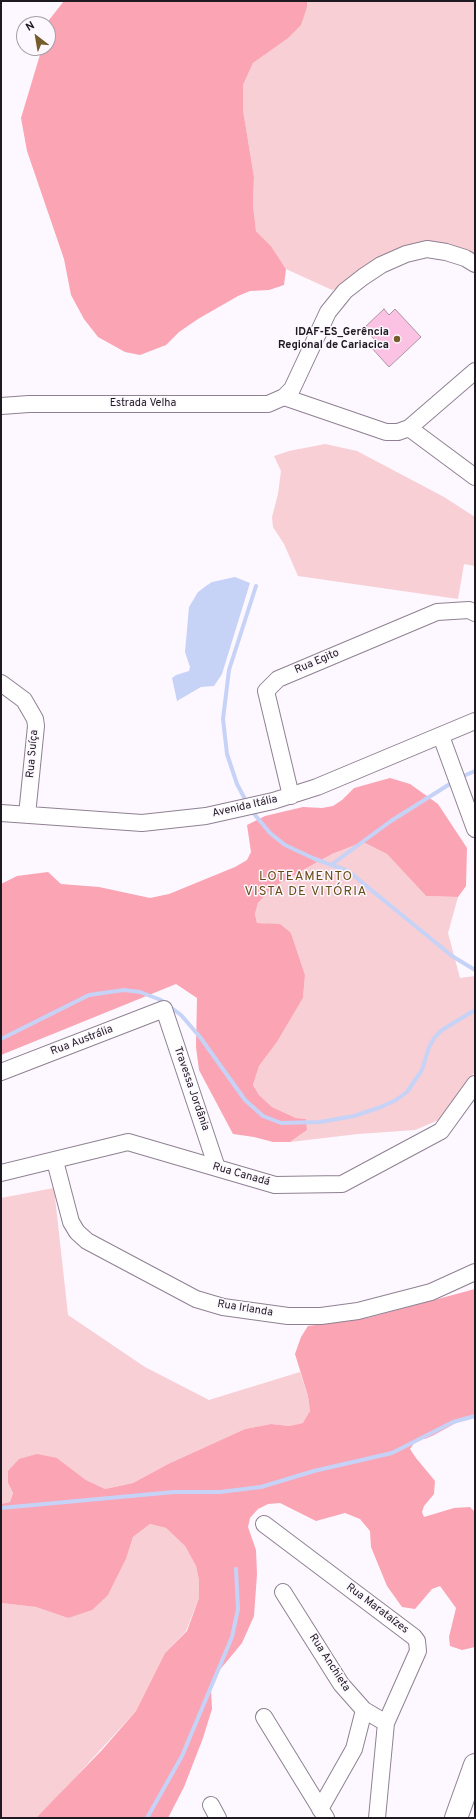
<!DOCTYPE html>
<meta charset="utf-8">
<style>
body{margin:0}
#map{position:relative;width:476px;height:1819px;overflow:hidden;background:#fdf7ff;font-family:Overpass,sans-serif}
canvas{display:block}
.frame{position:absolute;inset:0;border:2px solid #1f1a21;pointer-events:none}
.north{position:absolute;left:16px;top:16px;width:40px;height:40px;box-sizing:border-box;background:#fdf7ff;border:1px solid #a49fa6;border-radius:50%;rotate:329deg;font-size:11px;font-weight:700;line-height:16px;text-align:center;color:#1f1a21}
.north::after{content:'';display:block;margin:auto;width:14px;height:18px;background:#755c2d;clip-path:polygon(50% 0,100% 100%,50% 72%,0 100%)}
</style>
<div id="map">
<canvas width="476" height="1819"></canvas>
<div class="frame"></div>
<div class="north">N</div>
</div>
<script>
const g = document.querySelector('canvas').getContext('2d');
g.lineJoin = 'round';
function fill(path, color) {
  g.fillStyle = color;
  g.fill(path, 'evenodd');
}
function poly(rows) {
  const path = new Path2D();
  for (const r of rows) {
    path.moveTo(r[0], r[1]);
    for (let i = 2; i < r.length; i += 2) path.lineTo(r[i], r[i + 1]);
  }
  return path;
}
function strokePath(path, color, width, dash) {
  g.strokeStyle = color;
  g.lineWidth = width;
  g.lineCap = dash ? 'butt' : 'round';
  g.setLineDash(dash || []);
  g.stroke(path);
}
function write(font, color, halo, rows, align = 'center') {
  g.font = font + ' Overpass,sans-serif';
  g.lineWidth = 3;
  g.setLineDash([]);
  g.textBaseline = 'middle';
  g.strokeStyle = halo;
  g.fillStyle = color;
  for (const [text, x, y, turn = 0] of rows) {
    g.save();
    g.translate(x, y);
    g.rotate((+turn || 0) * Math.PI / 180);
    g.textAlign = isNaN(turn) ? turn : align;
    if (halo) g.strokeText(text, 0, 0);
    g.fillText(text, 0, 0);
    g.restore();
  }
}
fill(poly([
 [307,1,475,1,475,259,441,243,332,290,286,269,271,246,256,231,253,205,254,177,243,110,243,85,253,63,287,39,307,7],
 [325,444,357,451,444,497,475,517,475,566,464,564,458,599,298,576,284,544,273,527,272,517,278,494,281,471,274,456,289,451],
 [363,842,387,854,426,896,458,897,448,933,460,978,475,976,475,1071,448,1116,415,1130,358,1134,290,1142,307,1130,306,1119,296,1118,272,1107,259,1095,253,1085,259,1066,277,1042,303,998,305,975,291,933,265,923,257,923,255,914,258,903,272,888,332,854],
 [54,1188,68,1315,145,1367,209,1400,300,1372,308,1396,310,1411,304,1423,289,1426,271,1424,245,1429,168,1464,133,1483,105,1489,86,1480,57,1458,8,1483,13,1493,10,1502,1,1504,1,1198],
 [150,1524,166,1528,185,1546,196,1566,199,1580,199,1598,186,1631,165,1653,136,1711,60,1794,36,1818,1,1818,1,1603,36,1607,68,1618,108,1595,126,1559,133,1537]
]), '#f7cfd5');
fill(poly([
 [64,1,307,1,307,7,301,25,287,39,253,63,243,85,243,110,254,177,253,205,256,231,271,246,286,269,284,285,269,290,250,291,238,296,198,319,179,332,166,345,140,355,125,352,98,337,84,319,71,295,64,259,27,151,21,118,42,48,48,48,49,20],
 [390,778,410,784,438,804,467,848,466,886,458,897,426,896,387,854,363,842,332,854,298,873,272,888,258,903,255,914,257,923,280,924,291,933,305,975,303,998,277,1042,259,1066,253,1085,259,1095,272,1107,296,1118,306,1119,307,1130,290,1142,273,1142,254,1137,233,1134,199,1070,196,1047,197,998,176,984,1,1055,1,884,17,876,48,872,61,884,99,887,150,898,169,894,235,867,247,860,251,852,247,825,265,816,303,807,322,808,333,806,342,800,354,788],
 [475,1289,475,1416,465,1418,434,1435,425,1439,417,1439,410,1449,416,1458,435,1481,434,1494,424,1506,422,1512,424,1517,454,1508,470,1507,475,1512,475,1647,462,1650,450,1646,449,1637,456,1608,440,1586,432,1589,415,1609,402,1607,387,1586,371,1547,370,1531,360,1519,345,1513,316,1521,280,1503,268,1504,258,1509,250,1518,248,1527,256,1550,257,1574,254,1616,242,1643,218,1672,211,1689,212,1709,203,1738,184,1787,168,1818,36,1818,102,1750,136,1711,165,1653,187,1631,199,1598,199,1580,196,1566,185,1546,166,1528,150,1524,133,1537,126,1559,108,1595,92,1610,68,1618,36,1607,1,1603,1,1504,10,1502,13,1493,8,1483,8,1471,19,1459,37,1454,57,1458,86,1480,105,1489,133,1483,168,1464,245,1429,271,1424,289,1426,303,1423,310,1411,308,1396,295,1354,301,1337,308,1326,367,1318]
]), '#faa4b4');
fill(poly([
 [235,577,250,583,222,674,214,686,201,687,177,701,172,678,176,675,189,671,190,667,185,652,189,607,198,592,206,586,212,582]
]), '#c6d3f7');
strokePath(poly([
 [459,778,475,771],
 [247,803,237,784,227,754,223,719,229,670,256,586],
 [250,809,270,833,285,845,315,859,348,871,452,956,475,970],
 [331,865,391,821,453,782],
 [1,1039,89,995,124,990,140,992,161,1000,181,1015,200,1037,245,1100,263,1116,281,1123,320,1122,354,1116,381,1107,396,1100,407,1092,422,1070,429,1047,435,1037,442,1030,475,1010],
 [1,1508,174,1492,220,1492,261,1487,314,1471,392,1453,453,1422,475,1416],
 [147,1818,182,1756,232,1637,238,1609,236,1569]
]), '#c6d3f7', 4);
const building = poly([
 [384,309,389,315,395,309,421,337,389,367,370,346,376,341,364,328,384,309]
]);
fill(building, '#fbc2e4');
strokePath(building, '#aa95a1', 1);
const street = poly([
 [284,397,386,432,398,432,409,428,475,477],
 [1,406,29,404,268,404,284,397,292,389,328,312,345,291,363,277,381,265,406,254,427,249,446,252,465,258,475,264],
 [409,428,475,371],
 [1,683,24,700,35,719,36,726,27,815],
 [441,736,475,829],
 [291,796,266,691,278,679,437,612,469,610,475,613],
 [1,813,142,823,206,816,273,801,317,787,475,721],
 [1,1072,164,1009,217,1168],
 [55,1161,71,1222,77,1232,87,1241,196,1299,223,1307,288,1316,321,1316,358,1311,431,1292,475,1272],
 [1,1173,128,1142,275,1185,342,1184,441,1131,475,1084],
 [264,1524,414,1637,417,1641,418,1651,386,1723,377,1818],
 [283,1592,341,1684,364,1710,386,1723],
 [264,1717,326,1818],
 [211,1805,218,1818],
 [320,1809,354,1749,364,1710]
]);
const secondary = poly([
 [456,1818,475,1765]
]);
strokePath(street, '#8f8193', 18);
strokePath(secondary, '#8f8193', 24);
strokePath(street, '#fff', 16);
strokePath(secondary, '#fff', 22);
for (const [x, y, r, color] of [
 [397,339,4,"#755c2d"]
]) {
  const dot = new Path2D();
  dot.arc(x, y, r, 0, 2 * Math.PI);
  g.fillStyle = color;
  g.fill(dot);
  strokePath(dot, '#fdf7ff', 1.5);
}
write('bold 11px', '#1f1a21', '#fdf7ff', [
 ["IDAF-ES_Gerência",389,333],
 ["Regional de Cariacica",389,346]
], 'right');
write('11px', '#1f1a21', '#fdf7ff', [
 ["Estrada Velha",143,404],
 ["Rua Egito",317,662,-23],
 ["Rua Suíça",33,754,-85],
 ["Avenida Itália",245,807,-13],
 ["Rua Austrália",82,1041,-21],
 ["Travessa Jordânia",191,1089,71],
 ["Rua Canadá",241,1175,16],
 ["Rua Irlanda",245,1309,9],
 ["Rua Marataízes",377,1609,37],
 ["Rua Anchieta",329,1663,57]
]);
g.letterSpacing = '1px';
write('13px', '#664b12', '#fdf7ff', [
 ["LOTEAMENTO",306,877],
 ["VISTA DE VITÓRIA",306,892]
]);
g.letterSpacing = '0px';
</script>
